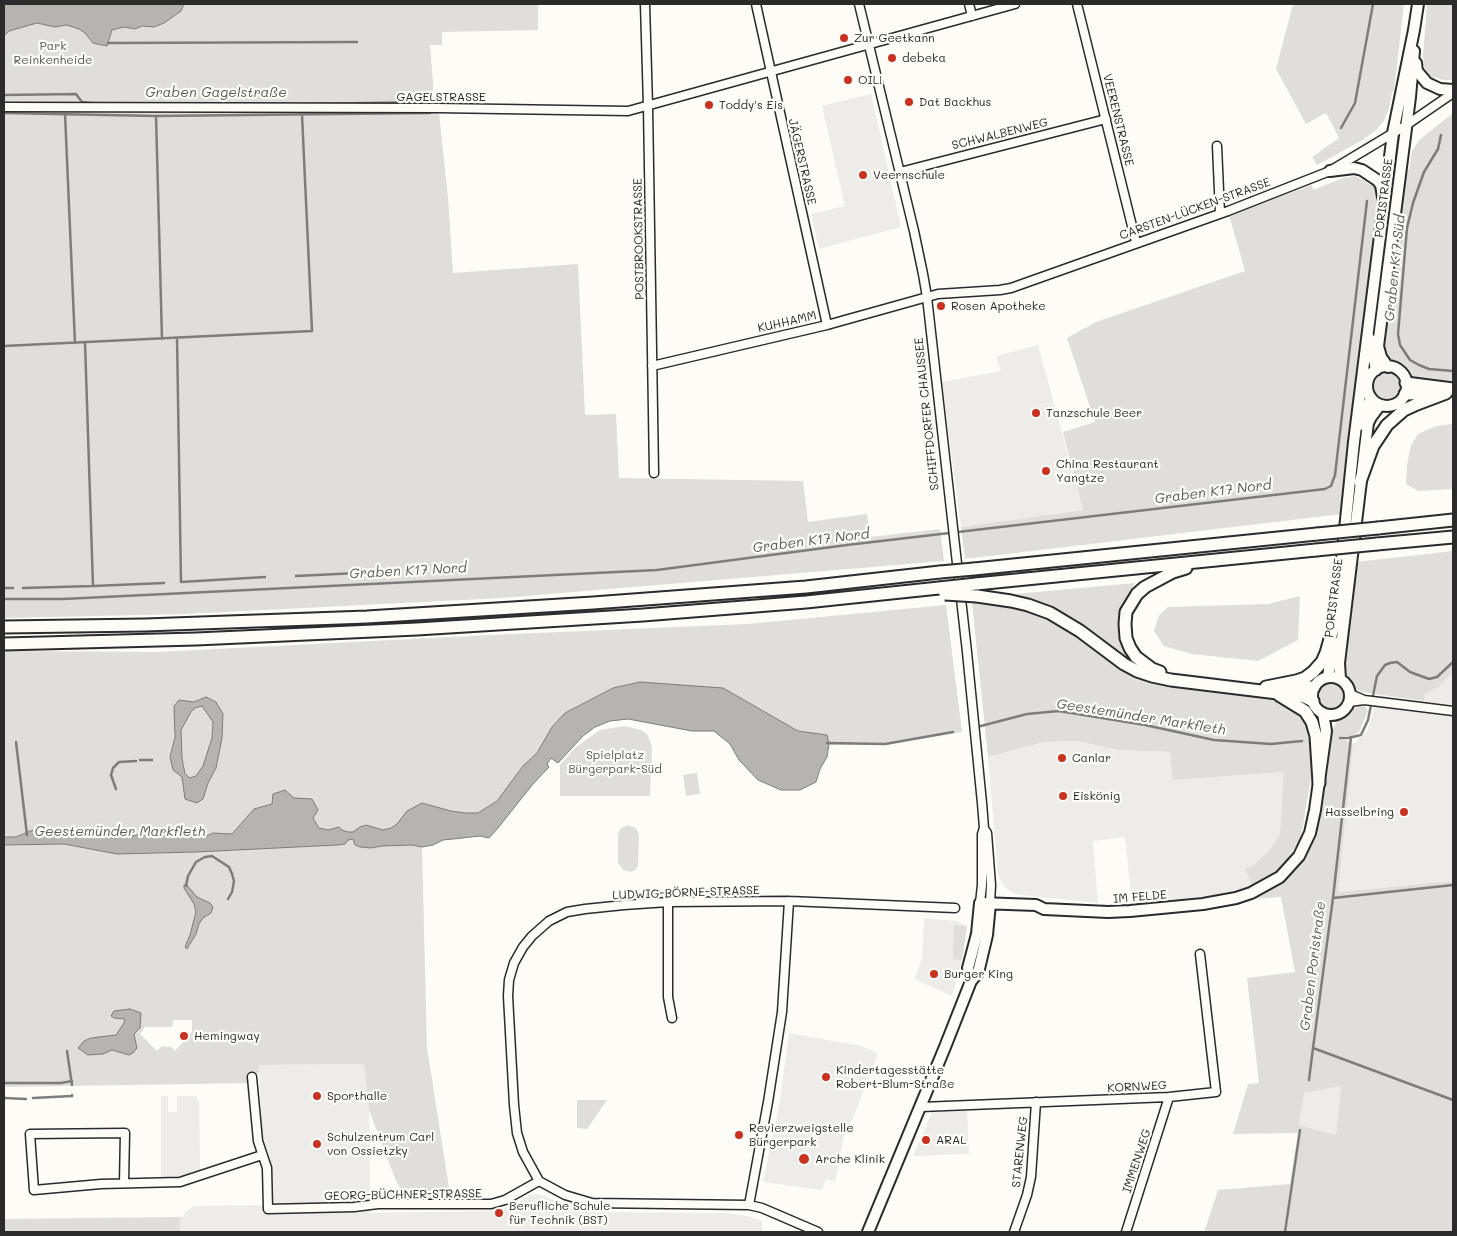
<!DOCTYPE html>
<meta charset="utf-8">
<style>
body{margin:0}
#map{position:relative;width:1457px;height:1236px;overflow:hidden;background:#fdfcf7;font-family:Mali,sans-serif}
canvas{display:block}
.frame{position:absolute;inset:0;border:5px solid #2b2b2b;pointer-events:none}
</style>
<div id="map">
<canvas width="1457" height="1236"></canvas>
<div class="frame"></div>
</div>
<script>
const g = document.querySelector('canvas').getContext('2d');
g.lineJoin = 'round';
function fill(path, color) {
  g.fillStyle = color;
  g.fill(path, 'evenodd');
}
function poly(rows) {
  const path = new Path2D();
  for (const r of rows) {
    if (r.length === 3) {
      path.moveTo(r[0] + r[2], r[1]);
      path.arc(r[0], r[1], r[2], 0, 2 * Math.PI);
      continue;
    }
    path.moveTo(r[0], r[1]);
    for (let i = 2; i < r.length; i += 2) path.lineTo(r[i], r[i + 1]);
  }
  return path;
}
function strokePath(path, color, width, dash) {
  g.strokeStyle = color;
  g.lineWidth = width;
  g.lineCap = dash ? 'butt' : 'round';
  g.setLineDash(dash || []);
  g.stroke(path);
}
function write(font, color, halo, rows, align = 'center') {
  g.font = font + ' Mali,sans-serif';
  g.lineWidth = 4.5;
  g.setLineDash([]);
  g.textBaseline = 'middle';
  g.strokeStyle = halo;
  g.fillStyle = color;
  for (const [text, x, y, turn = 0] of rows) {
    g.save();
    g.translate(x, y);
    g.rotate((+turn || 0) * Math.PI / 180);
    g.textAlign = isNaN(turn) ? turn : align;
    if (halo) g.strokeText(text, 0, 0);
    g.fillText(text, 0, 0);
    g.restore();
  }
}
fill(poly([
 [871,94,901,227,819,249,811,214,845,206,822,106],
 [1038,345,1083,510,961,527,942,382,1001,371,996,356],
 [1453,672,1453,881,1338,892,1353,744,1367,732,1378,695,1423,701,1425,694,1439,687],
 [1077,741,1119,750,1170,752,1174,780,1285,772,1280,834,1269,851,1252,866,1245,868,1252,886,1214,895,1132,904,1125,837,1093,841,1098,903,1021,895,1011,892,1005,887,1001,881,998,874,988,757,1044,742],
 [924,918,956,921,967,926,962,960,952,996,914,979,922,959],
 [789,1033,861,1046,878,1053,855,1113,843,1139,835,1182,826,1179,822,1190,763,1182,780,1101],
 [364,1064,369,1110,370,1213,496,1211,511,1206,530,1195,537,1194,544,1196,573,1209,588,1212,726,1213,747,1216,762,1221,762,1232,180,1232,180,1222,182,1217,188,1210,194,1206,264,1205,263,1172,270,1171,270,1157,263,1137,261,1122,259,1065],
 [1341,1086,1336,1135,1299,1125,1304,1093],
 [161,1096,168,1096,168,1112,177,1112,177,1096,196,1096,199,1101,200,1171,179,1178,161,1178],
 [967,1111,969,1154,913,1156,932,1112]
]), '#edece8');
fill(poly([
 [4,4,538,4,538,30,442,32,442,45,430,45,433,82,433,102,4,104],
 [1293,4,1404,4,1394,91,1392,92,1389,109,1384,121,1376,130,1361,141,1317,165,1312,157,1339,138,1326,113,1306,124,1276,69],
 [1427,4,1453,4,1453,80,1443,80,1435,77,1434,79,1429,75,1424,67,1423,57],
 [4,110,439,112,448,198,453,273,578,264,585,415,616,414,619,478,803,481,808,522,867,514,870,537,940,529,944,561,502,598,185,614,4,618],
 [1453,113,1453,382,1435,381,1425,382,1411,378,1403,367,1389,360,1384,354,1383,347,1404,170,1409,170,1412,151,1419,140],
 [1392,170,1394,170,1375,349,1374,329],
 [1355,176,1365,181,1369,184,1372,180,1379,191,1381,204,1342,514,965,559,961,527,1083,510,1063,432,1095,422,1067,338,1096,322,1245,271,1229,215,1312,185,1313,190,1343,178],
 [1387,386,13],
 [1453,424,1453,489,1418,491,1406,484,1407,465,1411,445,1418,434,1436,426],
 [1453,551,1453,672,1439,687,1425,694,1424,701,1362,692,1356,689,1346,674,1346,652,1356,562],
 [1135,583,1126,598,1119,617,1119,628,1121,639,1129,659,1082,625,1050,606,1015,594],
 [1300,596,1298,640,1258,661,1192,654,1164,646,1154,631,1159,615,1168,607,1268,604],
 [972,603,1015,608,1036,614,1077,637,1119,669,1136,677,1157,684,1187,689,1272,699,1284,703,1301,715,1308,724,1311,735,1313,766,1301,837,1286,862,1272,875,1257,884,1252,886,1245,868,1252,866,1269,851,1280,834,1284,772,1173,780,1170,752,1119,750,1077,741,1044,742,988,757],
 [946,605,962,732,884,745,828,745,826,735,798,731,768,714,613,688,565,713,537,753,523,766,497,801,478,813,463,839,443,840,433,845,422,847,427,1048,451,1200,412,1200,402,1191,396,1181,369,1110,364,1064,259,1065,259,1072,252,1083,4,1087,4,651,157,652,490,635,748,624],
 [173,1020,192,1020,192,1032,175,1051,170,1046,167,1047,162,1046,157,1051,140,1034,145,1027,172,1027],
 [1331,696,13],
 [1358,706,1365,706,1368,711,1359,732,1352,736,1341,736,1340,739,1346,740,1353,744,1338,892,1453,881,1453,1232,1204,1232,1218,1190,1290,1184,1298,1133,1233,1134,1248,1084,1259,1083,1247,978,1295,972,1281,897,1252,899,1281,882,1294,870,1307,851,1316,834,1322,810,1333,729,1338,720],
 [1341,1086,1336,1135,1299,1125,1304,1093],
 [625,726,641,730,647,734,650,741,652,748,650,796,560,796,560,765,576,747,600,730],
 [697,773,700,794,686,796,683,775],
 [627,825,636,828,639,835,638,866,635,870,630,872,623,870,618,862,618,835,620,829],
 [954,925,967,926,962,960,953,959],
 [577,1100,607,1100,587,1129,577,1128],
 [4,1215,5,1219,182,1217,180,1222,180,1232,4,1232]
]), '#dfdeda');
const water = poly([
 [4,4,184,4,181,11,164,23,154,27,142,26,135,29,124,27,112,30,107,46,93,43,85,33,79,29,67,25,55,27,37,23,9,31,4,36,4,4],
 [640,682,723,688,798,731,827,735,829,744,827,757,820,769,816,782,800,790,781,790,758,780,739,760,730,744,714,731,692,731,628,719,610,721,595,727,583,736,558,763,551,758,547,764,549,767,533,784,498,828,489,838,480,836,443,840,433,845,422,847,412,845,382,846,371,848,360,847,355,845,353,839,348,840,345,844,337,845,196,852,117,854,64,844,4,845,4,837,16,837,33,830,51,829,63,836,78,834,116,838,136,835,172,834,204,837,213,833,232,834,254,809,272,804,273,794,285,790,294,798,312,799,318,810,313,818,319,828,328,830,339,827,342,830,348,832,353,832,360,827,366,825,383,830,391,828,397,824,407,811,422,803,451,811,465,813,478,813,497,801,523,766,537,753,552,727,565,713,613,688,640,682],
 [206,697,216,702,223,714,222,738,216,768,208,783,203,799,197,803,185,799,182,777,173,770,170,757,175,737,174,706,179,700,194,702,206,697],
 [202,706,213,722,212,738,203,766,196,776,190,778,185,774,182,758,181,730,191,712,195,708,202,706],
 [186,884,197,897,210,903,213,907,211,913,203,918,199,924,196,934,187,949,185,947,190,935,196,912,194,904,184,888,184,885,186,884],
 [130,1009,141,1013,140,1028,134,1034,137,1048,133,1053,129,1055,112,1050,103,1054,88,1055,78,1048,84,1041,91,1038,116,1035,124,1023,125,1019,114,1018,111,1016,114,1011,130,1009]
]);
fill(water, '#b5b4b1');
strokePath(water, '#7e7d7b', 1);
strokePath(poly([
 [108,43,357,42],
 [4,95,76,94,82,102,91,103,306,104,432,102],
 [4,113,156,116,430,113],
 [65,114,75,343],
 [156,116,162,339],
 [1341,128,1355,103,1373,4],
 [1441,135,1438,149,1424,172,1413,203,1407,228,1398,334,1400,345,1410,360,1419,365,1429,369,1453,371],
 [177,338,181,582,265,577],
 [85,343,93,586,164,583],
 [4,346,312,331,302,115],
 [296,576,358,573],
 [4,588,13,588],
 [23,588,93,586],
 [4,599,63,599,657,570,847,545,1325,489,1331,486,1335,475,1367,201],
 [977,727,1027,714,1059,711,1145,725,1214,740,1271,744,1302,741],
 [1351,737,1333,898,1313,1048,1453,1100],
 [1340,738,1348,738,1361,735,1368,720,1377,676,1385,665,1390,663,1397,662,1410,672,1429,679,1437,677,1453,662],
 [16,742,27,835],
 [827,743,885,744,953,732],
 [140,760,152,760],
 [116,789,111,775,113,768,119,762,136,761],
 [186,886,188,876,196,862,205,857,212,856,229,867,232,874,234,881,232,892,228,899],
 [1333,898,1453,885],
 [67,1051,72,1085],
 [1309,1080,1313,1048],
 [4,1083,61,1083,72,1081],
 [4,1098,26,1099],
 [33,1098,72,1096,72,1095],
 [1285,1232,1300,1130]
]), '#7e7d7b', 2.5);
const minor = poly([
 [645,4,648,106,654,473],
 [756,4,827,325],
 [859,4,914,231,923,274,927,297,967,652,982,803,984,828,982,834,982,885,980,903],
 [969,4,972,16],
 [1077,4,1136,242],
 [4,107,438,108,628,111,1015,4],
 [1217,146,1220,213],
 [900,172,1106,119],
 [652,366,827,325,938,294,1000,290,1011,288,1228,211,1330,171,1405,126,1453,93],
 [1350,694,1362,699],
 [1349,702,1364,700,1453,711],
 [985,830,987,833,991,885,990,903],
 [668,902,668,997,672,1018],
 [252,1077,258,1141,267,1168,268,1209,354,1207,378,1204,491,1204,505,1200,539,1181],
 [921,1107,1169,1097,1216,1092,1200,954],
 [539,1181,523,1152,517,1133,514,1105,508,996,509,980,514,963,523,947,532,936,549,921,567,912,585,909,624,905,668,902,789,901,955,908],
 [539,1181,565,1195,592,1203,749,1205,762,1208,818,1232],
 [124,1183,125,1133,30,1134,34,1190,101,1184,180,1182,262,1155],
 [749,1205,768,1102,782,1012,789,901],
 [1014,1232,1027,1195,1031,1177,1036,1102],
 [1126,1232,1169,1097]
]);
const major = poly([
 [1416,63,1417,71,1427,83,1440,89,1453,90],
 [1330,171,1354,168,1362,170,1377,180,1381,185,1383,197],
 [1370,339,1376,370],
 [1387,386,20],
 [1388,367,1381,357,1378,346,1410,97,1414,51],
 [1360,425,1371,398],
 [1335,626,1354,442,1393,133,1414,30,1418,4],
 [1328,677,1333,641],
 [1331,696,19],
 [1340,679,1339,663,1368,423,1371,417,1380,405],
 [971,981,968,968,977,934,980,903,1036,905,1044,909,1108,912,1130,911,1203,904,1236,898,1251,893,1280,877,1299,856,1310,833,1315,810,1326,731,1323,713],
 [868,1232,945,1047,971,981,978,973,987,935,990,903]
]);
const highway = poly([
 [1406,383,1453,389],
 [1405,394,1437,393],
 [1360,482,1373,446,1387,425,1404,410,1417,404,1446,393],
 [1378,528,1453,520],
 [1377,544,1453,537],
 [974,569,1317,534],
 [976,584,1316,550],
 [977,596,1011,601,1028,605,1050,613,1080,631,1124,664,1137,671,1152,676,1171,680,1302,696,1313,701],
 [4,627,145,625,367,617,593,603,806,587,940,572],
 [4,644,196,639,417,629,643,615,806,602,939,588],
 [1160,672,1152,669,1136,657,1130,648,1126,638,1125,624,1126,612,1137,594,1145,587,1173,572,1186,568],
 [1266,687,1296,681,1305,678,1313,672,1322,662,1326,653,1336,618],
 [1288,688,1314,687],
 [1279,695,1305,711,1312,722,1316,736,1319,783]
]);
strokePath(minor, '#2b2b2b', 11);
strokePath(major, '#2b2b2b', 14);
strokePath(highway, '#2b2b2b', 15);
strokePath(minor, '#fdfcf7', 8);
strokePath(major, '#fdfcf7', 10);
strokePath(highway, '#fdfcf7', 11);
const highwayBridge = poly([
 [1317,534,1378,528],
 [1316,550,1377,544],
 [940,572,974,569],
 [939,588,976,584],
 [945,594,977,596]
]);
strokePath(highwayBridge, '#2b2b2b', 15, []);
strokePath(highwayBridge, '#fdfcf7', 11);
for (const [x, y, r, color] of [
 [844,38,5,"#c8321e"],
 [892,58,5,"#c8321e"],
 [848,80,5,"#c8321e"],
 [909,102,5,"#c8321e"],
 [709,105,5,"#c8321e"],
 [863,175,5,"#c8321e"],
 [941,306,5,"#c8321e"],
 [1036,413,5,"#c8321e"],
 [1046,471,5,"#c8321e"],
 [1062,758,5,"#c8321e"],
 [1063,796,5,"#c8321e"],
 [1404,812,5,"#c8321e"],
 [934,974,5,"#c8321e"],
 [184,1036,5,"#c8321e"],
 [826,1077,5,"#c8321e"],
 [317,1096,5,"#c8321e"],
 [739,1135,5,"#c8321e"],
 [926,1140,5,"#c8321e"],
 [317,1144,5,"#c8321e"],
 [804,1159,6,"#c8321e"],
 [499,1213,5,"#c8321e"]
]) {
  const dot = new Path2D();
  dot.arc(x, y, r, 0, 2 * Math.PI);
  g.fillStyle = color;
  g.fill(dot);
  strokePath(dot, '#fdfcf7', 2);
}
write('12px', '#2b2b2b', '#fdfcf7', [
 ["Zur Geetkann",854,38],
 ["debeka",902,58],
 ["OIL!",858,80],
 ["Dat Backhus",919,102],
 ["Toddy's Eis",719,105],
 ["Veernschule",873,175],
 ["Rosen Apotheke",951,306],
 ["Tanzschule Beer",1046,413],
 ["China Restaurant",1056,464],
 ["Yangtze",1056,478],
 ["Canlar",1072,758],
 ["Eiskönig",1073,796],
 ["Hasselbring",1394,812,"right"],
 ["Burger King",944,974],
 ["Hemingway",194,1036],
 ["Kindertagesstätte",836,1070],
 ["Robert-Blum-Straße",836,1084],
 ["Sporthalle",327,1096],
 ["Revierzweigstelle",749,1128],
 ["Bürgerpark",749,1142],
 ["Schulzentrum Carl",327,1137],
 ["von Ossietzky",327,1151],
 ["ARAL",936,1140],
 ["Arche Klinik",815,1159],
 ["Berufliche Schule",509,1206],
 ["für Technik (BST)",509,1220]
], 'left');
write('12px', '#585857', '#fdfcf7', [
 ["Park",53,46],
 ["Reinkenheide",53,60],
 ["Spielplatz",615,755],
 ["Bürgerpark-Süd",615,769]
]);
write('12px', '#2b2b2b', '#fdfcf7', [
 ["GAGELSTRASSE",441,97],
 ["VEERENSTRASSE",1118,120,76],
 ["SCHWALBENWEG",1000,134,-14],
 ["JÄGERSTRASSE",802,162,77],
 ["PORISTRASSE",1384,198,-83],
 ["CARSTEN-LÜCKEN-STRASSE",1195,209,-20],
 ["POSTBROOKSTRASSE",639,239,-91],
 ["KUHHAMM",787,322,-13],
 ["SCHIFFDORFER CHAUSSEE",927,414,-96],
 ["PORISTRASSE",1334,598,-83],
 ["LUDWIG-BÖRNE-STRASSE",686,893,-2],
 ["IM FELDE",1140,897,-5],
 ["KORNWEG",1137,1087,-3],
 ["STARENWEG",1020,1152,-84],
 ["IMMENWEG",1137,1161,-72],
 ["GEORG-BÜCHNER-STRASSE",403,1195,-1]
]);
write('italic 14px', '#5b5b5a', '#fdfcf7', [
 ["Graben Gagelstraße",216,93],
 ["Graben K17 Süd",1395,268,-84],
 ["Graben K17 Nord",1213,492,-7],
 ["Graben K17 Nord",811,541,-7],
 ["Graben K17 Nord",408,571,-3],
 ["Geestemünder Markfleth",1141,717,9],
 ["Geestemünder Markfleth",120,832],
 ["Graben Poristraße",1313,966,-83]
]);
</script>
